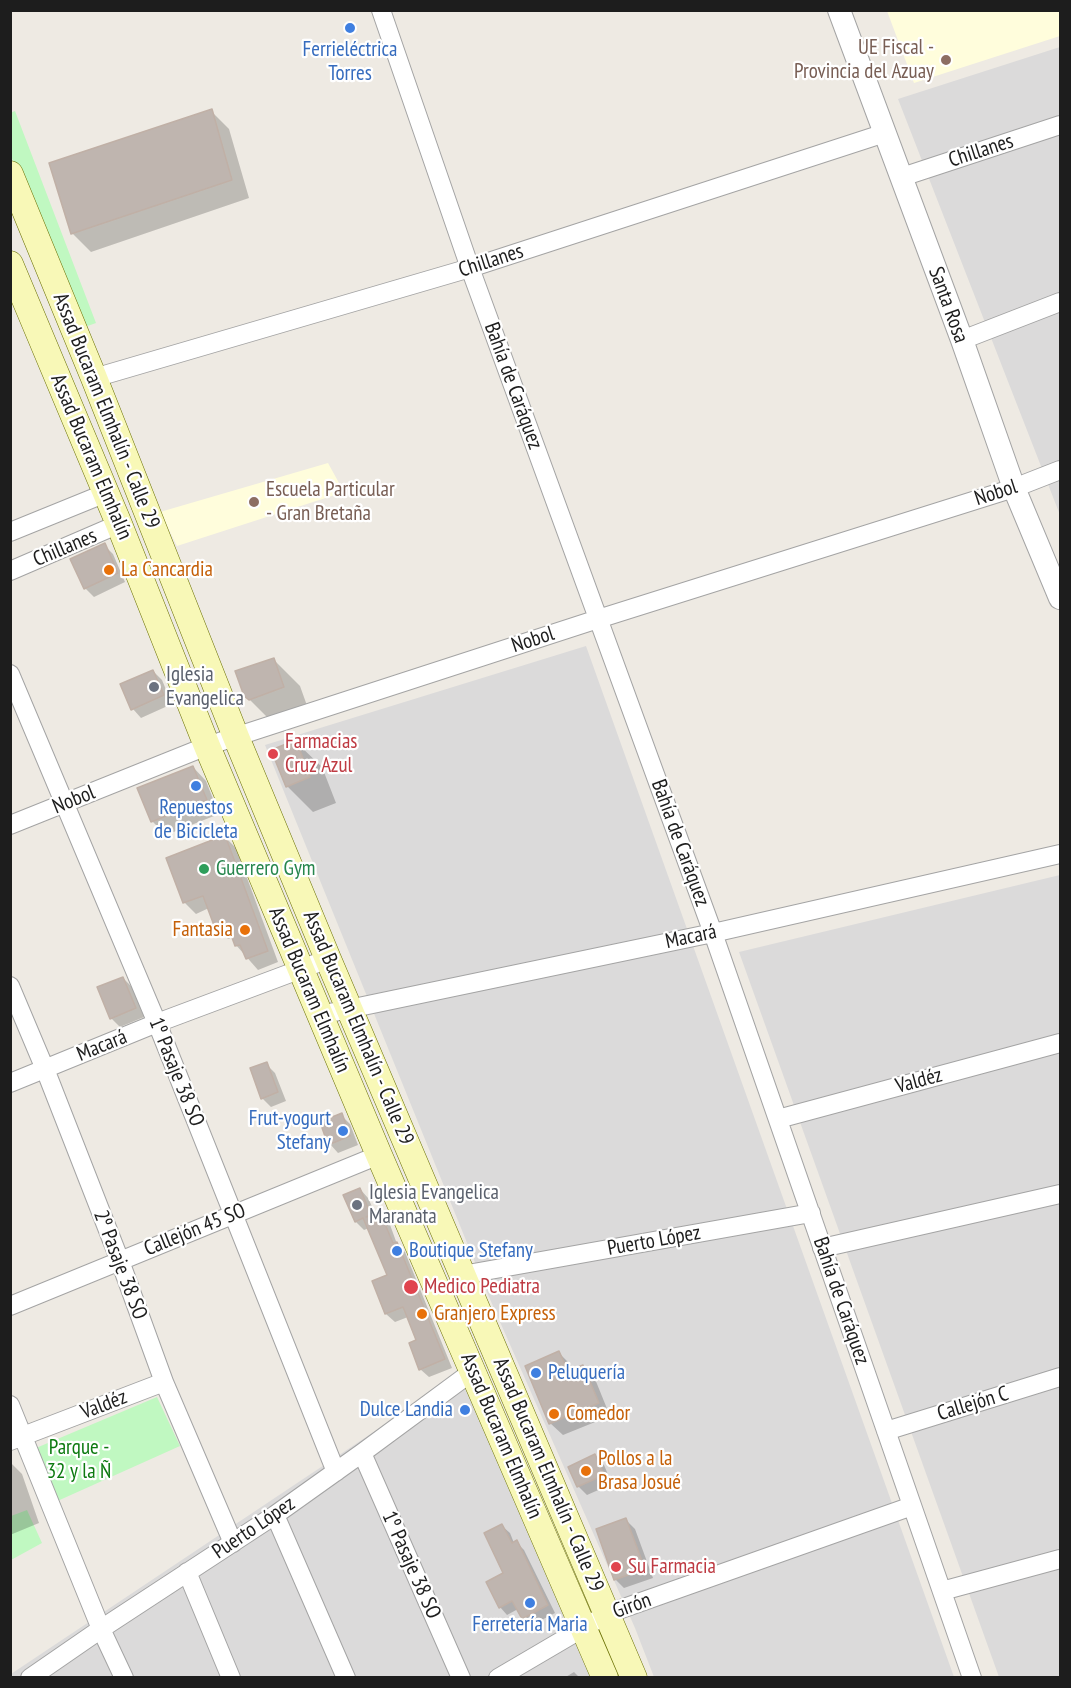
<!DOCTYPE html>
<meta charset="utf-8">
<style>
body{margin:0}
#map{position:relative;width:1071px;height:1688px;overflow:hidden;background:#eeeae3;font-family:"PT Sans Narrow",sans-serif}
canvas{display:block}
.frame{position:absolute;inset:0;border:12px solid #1d1d1d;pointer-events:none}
</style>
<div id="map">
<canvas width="1071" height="1688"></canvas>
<div class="frame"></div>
</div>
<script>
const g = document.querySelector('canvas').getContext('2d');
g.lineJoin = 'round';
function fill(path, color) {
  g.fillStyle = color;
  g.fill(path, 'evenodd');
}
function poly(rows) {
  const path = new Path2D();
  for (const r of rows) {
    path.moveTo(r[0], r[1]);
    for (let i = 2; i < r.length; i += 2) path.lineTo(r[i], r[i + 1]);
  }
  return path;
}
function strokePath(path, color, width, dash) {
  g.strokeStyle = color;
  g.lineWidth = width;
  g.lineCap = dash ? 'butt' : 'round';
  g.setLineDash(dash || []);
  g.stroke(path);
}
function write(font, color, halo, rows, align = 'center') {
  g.font = font + ' "PT Sans Narrow",sans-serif';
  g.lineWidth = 4.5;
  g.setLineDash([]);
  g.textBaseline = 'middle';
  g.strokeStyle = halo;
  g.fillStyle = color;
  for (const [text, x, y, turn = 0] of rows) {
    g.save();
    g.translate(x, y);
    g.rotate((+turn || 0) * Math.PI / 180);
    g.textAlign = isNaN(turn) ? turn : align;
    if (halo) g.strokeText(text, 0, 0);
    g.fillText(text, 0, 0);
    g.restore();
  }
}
fill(poly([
 [1060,47,1060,515,898,99],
 [586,646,954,1677,654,1677,635,1628,489,1297,265,745],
 [1060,875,1060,1677,999,1677,739,952],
 [465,1371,606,1678,11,1678,11,1674]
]), '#dbdada');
fill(poly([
 [887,11,1060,11,1060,36,914,83],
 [328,463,344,492,177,546,160,512]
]), '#fffddc');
fill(poly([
 [15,111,96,323,79,329,11,156,10,113],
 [157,1397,180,1446,53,1503,36,1448],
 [27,1510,42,1543,11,1560,11,1516]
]), '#c0f8c1');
fill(poly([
 [211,111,229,129,249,198,91,252,73,234,51,164],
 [104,545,113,554,125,582,94,597,85,588],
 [274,660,300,686,310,714,272,722,245,695],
 [153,671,162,680,172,704,141,718,133,709,122,685],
 [295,741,322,767,336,803,313,812,287,786],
 [193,767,206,781,219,814,166,835,152,821],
 [225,837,236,848,278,962,258,970,236,945,233,937,228,939,216,927,209,908,196,914,184,902],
 [123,978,132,987,144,1017,120,1027,111,1018],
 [266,1064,275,1073,286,1101,271,1107,262,1098],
 [341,1115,350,1124,358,1145,338,1153,330,1144],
 [360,1189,368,1198,376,1215,380,1213,389,1222,397,1244,405,1252,452,1368,429,1377,420,1369,418,1341,408,1317,395,1322,386,1314,374,1282,389,1275,369,1228,364,1230,356,1222,345,1196],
 [559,1353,571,1365,573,1371,583,1367,595,1379,610,1416,563,1435,550,1423],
 [595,1456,604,1465,612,1484,587,1495,578,1486],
 [10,1462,22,1474,39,1523,10,1535],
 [626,1520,635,1529,653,1578,624,1588,615,1579],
 [502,1526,510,1533,514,1543,516,1542,524,1550,555,1613,530,1626,523,1618,518,1609,507,1615,500,1607,505,1574],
 [574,1672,580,1678,564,1678]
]), '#0003');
const building = poly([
 [212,109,232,180,71,234,49,163,212,109],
 [105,543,118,573,84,589,70,559,105,543],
 [274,658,284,687,249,700,244,696,235,671,274,658],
 [153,670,164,695,131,710,120,684,153,670],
 [296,740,310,777,286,787,271,750,296,740],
 [193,766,207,800,151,822,137,788,193,766],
 [225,835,268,951,246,959,240,945,235,946,227,924,215,928,203,896,183,903,166,858,225,835],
 [123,977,136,1008,110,1019,97,987,123,977],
 [267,1062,278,1092,261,1099,250,1068,267,1062],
 [342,1113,350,1136,328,1145,320,1122,342,1113],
 [360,1188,371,1215,366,1217,380,1212,393,1243,397,1242,445,1359,419,1370,409,1343,416,1340,403,1307,385,1314,372,1281,387,1275,363,1218,355,1222,343,1195,360,1188],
 [559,1351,568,1371,583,1365,599,1403,549,1424,525,1366,559,1351],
 [595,1454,604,1475,577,1487,568,1467,595,1454],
 [626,1518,645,1569,614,1580,596,1529,626,1518],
 [502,1524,512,1543,517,1540,548,1605,522,1619,512,1601,499,1608,486,1582,503,1573,484,1533,502,1524]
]);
fill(building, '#bfb5af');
strokePath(building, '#c0b0a6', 1.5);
const minor = poly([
 [381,10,470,268,713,933,972,1678],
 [902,177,1060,125],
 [962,340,1060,302],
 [94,378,470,268,885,133],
 [10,532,106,493],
 [10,571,119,524],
 [10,674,157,1023,336,1472],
 [10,825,207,746,598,619,1014,488,1060,470],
 [10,986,45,1069,120,1261,164,1382,233,1543],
 [320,1015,713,933,1060,854],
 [10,1083,157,1023,328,959],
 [778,1119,1060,1043],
 [822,1248,1060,1194],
 [462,1275,811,1213],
 [10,1306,379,1155],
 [10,1405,101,1629,124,1678],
 [886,1431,1060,1377],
 [10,1441,164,1382],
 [362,1453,461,1678],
 [275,1515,346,1678],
 [187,1572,231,1678],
 [942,1591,1060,1559],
 [30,1678,101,1629,275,1515,362,1453,473,1371],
 [498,1678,607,1614,912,1506]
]);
const tertiary = poly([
 [839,10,962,340,1014,488,1060,598]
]);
const secondary = poly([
 [10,174,94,378,236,737,328,959,634,1678],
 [10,264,119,524,207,746,379,1155,605,1678]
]);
strokePath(minor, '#a4a4a4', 20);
strokePath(tertiary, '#a4a4a4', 24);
strokePath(secondary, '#6c7206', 27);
strokePath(minor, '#fff', 18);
strokePath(tertiary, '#fff', 22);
strokePath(secondary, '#f8f8b7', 26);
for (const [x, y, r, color] of [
 [350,28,6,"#3f7fe0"],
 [946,60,6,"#8d6e63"],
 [254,502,6,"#8d6e63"],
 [109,570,6,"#e8710a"],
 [154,687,6,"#6b7280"],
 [273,754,6,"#e0444e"],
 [196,786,6,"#3f7fe0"],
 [204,869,6,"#2e9e5b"],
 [245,930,6,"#e8710a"],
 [343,1131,6,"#3f7fe0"],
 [357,1205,6,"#6b7280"],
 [397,1251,6,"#3f7fe0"],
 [411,1287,8,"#e0444e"],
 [422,1314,6,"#e8710a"],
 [536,1373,6,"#3f7fe0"],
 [465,1410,6,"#3f7fe0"],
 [554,1414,6,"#e8710a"],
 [586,1471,6,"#e8710a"],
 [616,1567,6,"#e0444e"],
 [530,1603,6,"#3f7fe0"]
]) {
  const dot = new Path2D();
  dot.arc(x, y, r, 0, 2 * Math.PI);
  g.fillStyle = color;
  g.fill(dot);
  strokePath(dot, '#fff', 2);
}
write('21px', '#785e54', '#fff', [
 ["UE Fiscal -",934,48],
 ["Provincia del Azuay",934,72],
 ["Escuela Particular",266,490,"left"],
 ["- Gran Bretaña",266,514,"left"]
], 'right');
write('21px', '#366cbe', '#fff', [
 ["Ferrieléctrica",350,50],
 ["Torres",350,74],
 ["Repuestos",196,808],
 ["de Bicicleta",196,832],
 ["Frut-yogurt",331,1119,"right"],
 ["Stefany",331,1143,"right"],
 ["Boutique Stefany",409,1251,"left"],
 ["Peluquería",548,1373,"left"],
 ["Dulce Landia",453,1410,"right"],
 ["Ferretería Maria",530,1625]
]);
write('21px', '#1d1d1d', '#fff', [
 ["Chillanes",981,151,-18],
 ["Chillanes",491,261,-18],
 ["Santa Rosa",948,305,70],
 ["Bahía de Caráquez",513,386,70],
 ["Assad Bucaram Elmhalín - Calle 29",106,411,68],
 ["Assad Bucaram Elmhalín",91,457,67],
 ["Nobol",996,493,-18],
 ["Chillanes",65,548,-23],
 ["Nobol",533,640,-18],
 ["Nobol",74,800,-22],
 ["Bahía de Caráquez",680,843,70],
 ["Macará",691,937,-12],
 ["Assad Bucaram Elmhalín",309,990,67],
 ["Assad Bucaram Elmhalín - Calle 29",358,1028,67],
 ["Macará",102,1046,-22],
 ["1º Pasaje 38 SO",176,1072,68],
 ["Valdéz",919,1081,-15],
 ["Callejón 45 SO",195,1230,-22],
 ["Puerto López",654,1241,-10],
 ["2º Pasaje 38 SO",120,1265,69],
 ["Bahía de Caráquez",841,1301,71],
 ["Callejón C",973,1404,-17],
 ["Valdéz",104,1405,-21],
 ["Assad Bucaram Elmhalín",501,1436,67],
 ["Assad Bucaram Elmhalín - Calle 29",548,1475,67],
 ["Puerto López",254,1528,-34],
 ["1º Pasaje 38 SO",411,1565,66],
 ["Girón",632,1606,-20]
]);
write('21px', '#c56008', '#fff', [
 ["La Cancardia",121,570],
 ["Fantasia",233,930,"right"],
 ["Granjero Express",434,1314],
 ["Comedor",566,1414],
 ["Pollos a la",598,1459],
 ["Brasa Josué",598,1483]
], 'left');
write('21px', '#5b616d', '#fff', [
 ["Iglesia",166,675],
 ["Evangelica",166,699],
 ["Iglesia Evangelica",369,1193],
 ["Maranata",369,1217]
], 'left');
write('21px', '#be3a42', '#fff', [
 ["Farmacias",285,742],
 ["Cruz Azul",285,766],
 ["Medico Pediatra",424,1287],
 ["Su Farmacia",628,1567]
], 'left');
write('21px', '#27864d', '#fff', [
 ["Guerrero Gym",216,869]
], 'left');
write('21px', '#0d7a10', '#fff', [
 ["Parque -",79,1448],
 ["32 y la Ñ",79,1472]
]);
</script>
